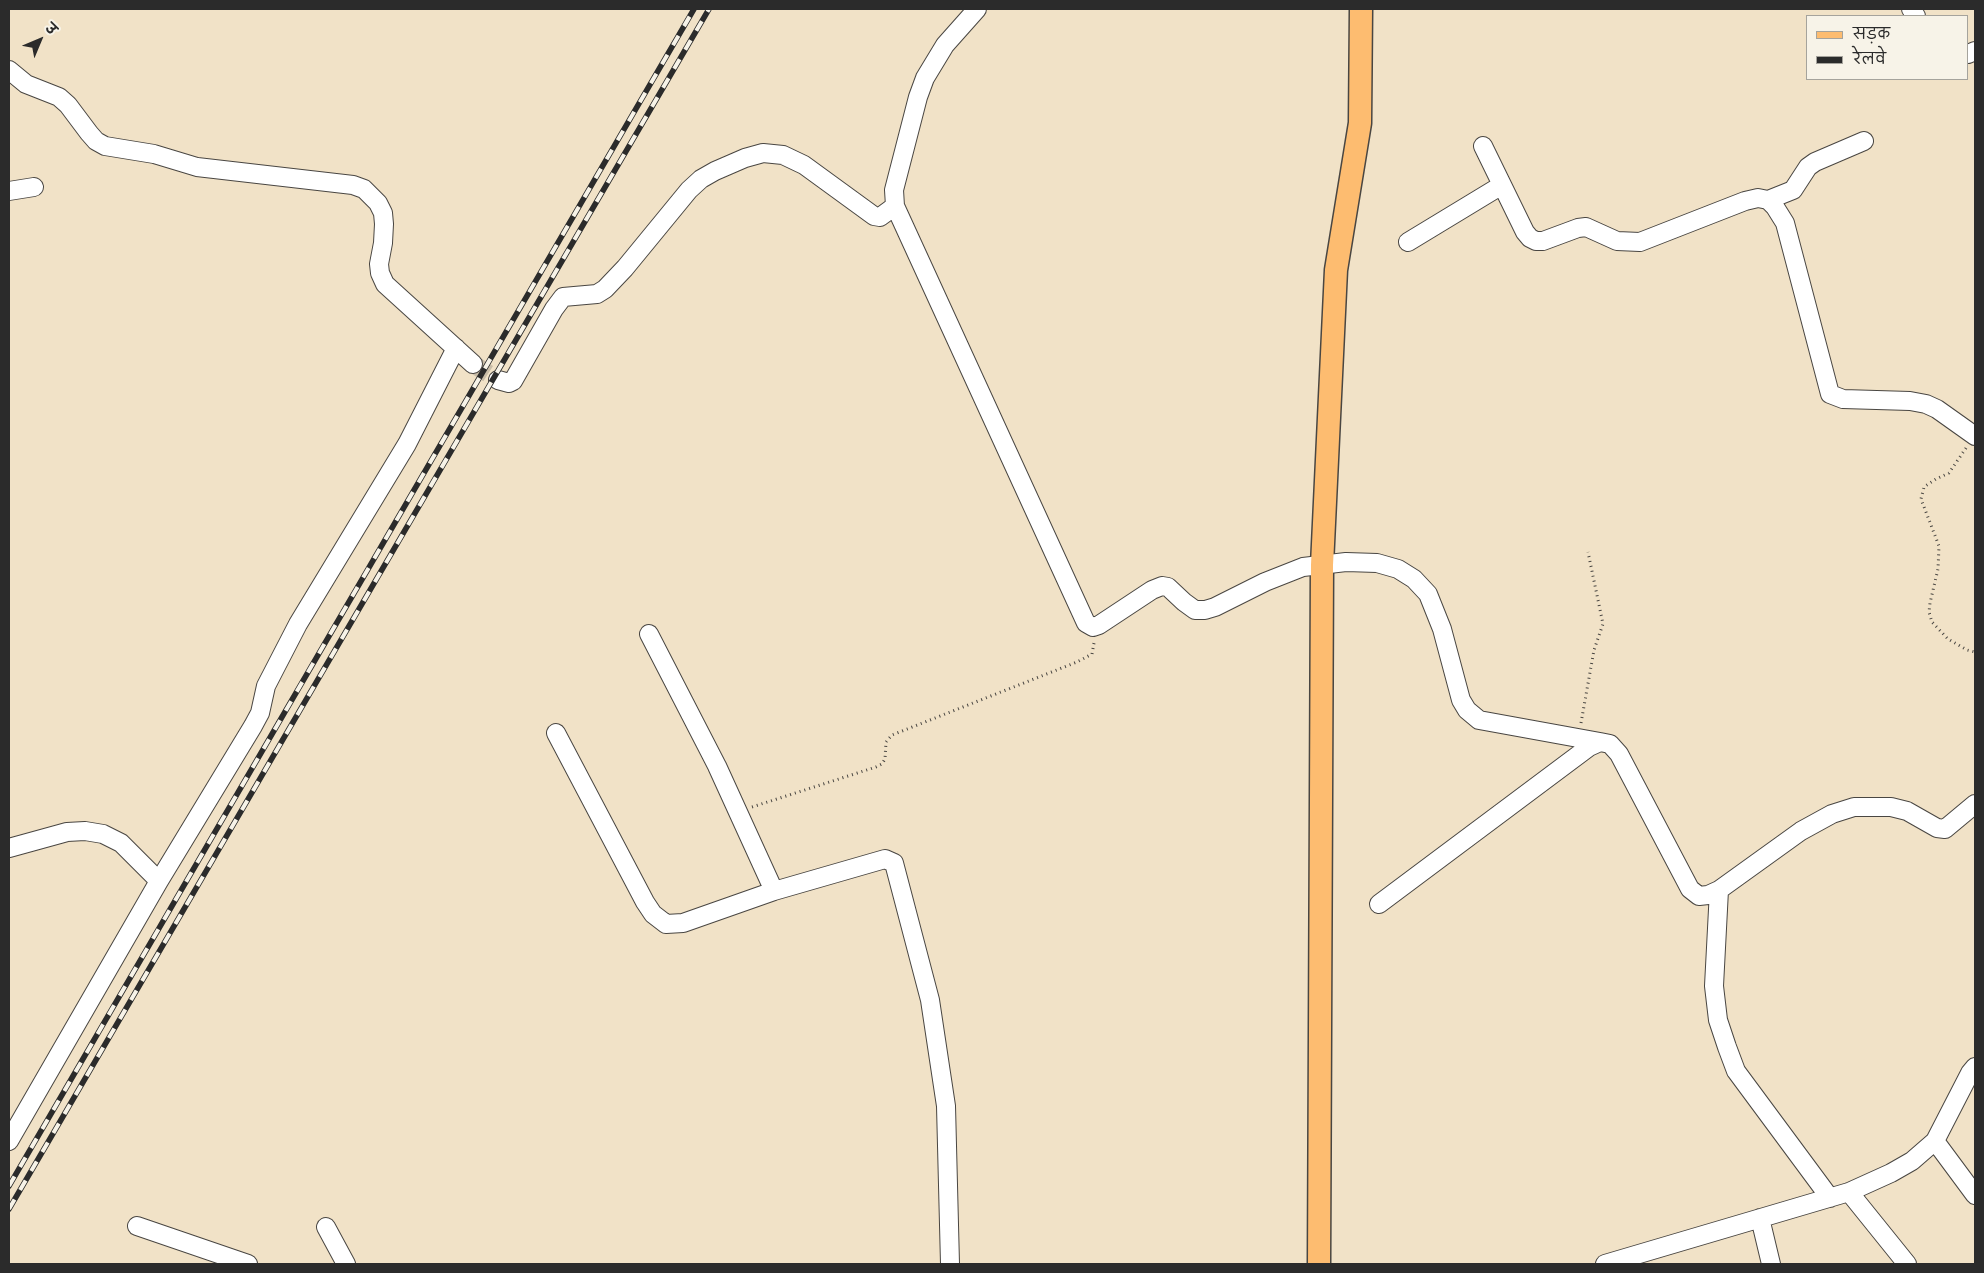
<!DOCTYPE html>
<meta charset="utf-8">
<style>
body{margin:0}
#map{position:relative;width:1984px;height:1273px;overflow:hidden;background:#f1e2c7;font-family:"Architects Daughter","Playpen Sans Deva",sans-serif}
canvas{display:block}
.frame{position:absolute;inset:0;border:10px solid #2b2b2b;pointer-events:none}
.legend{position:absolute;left:1806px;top:15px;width:162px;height:65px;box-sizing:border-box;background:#f7f3e8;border:1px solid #a5a39c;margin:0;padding:6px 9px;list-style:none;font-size:15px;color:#2b2b2b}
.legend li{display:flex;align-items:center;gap:10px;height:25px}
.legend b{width:25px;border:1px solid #a5a39c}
.north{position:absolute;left:15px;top:15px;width:50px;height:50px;-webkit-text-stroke:4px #f7f3e8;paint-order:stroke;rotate:45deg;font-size:14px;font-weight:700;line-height:20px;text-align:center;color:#2b2b2b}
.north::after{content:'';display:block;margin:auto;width:18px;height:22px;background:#2b2b2b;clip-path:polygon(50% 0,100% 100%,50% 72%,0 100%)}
</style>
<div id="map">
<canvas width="1984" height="1273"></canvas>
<div class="frame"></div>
<ul class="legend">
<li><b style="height:6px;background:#fdbc70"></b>सड़क</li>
<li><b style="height:6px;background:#2b2b2b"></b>रेलवे</li>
</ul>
<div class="north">उ</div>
</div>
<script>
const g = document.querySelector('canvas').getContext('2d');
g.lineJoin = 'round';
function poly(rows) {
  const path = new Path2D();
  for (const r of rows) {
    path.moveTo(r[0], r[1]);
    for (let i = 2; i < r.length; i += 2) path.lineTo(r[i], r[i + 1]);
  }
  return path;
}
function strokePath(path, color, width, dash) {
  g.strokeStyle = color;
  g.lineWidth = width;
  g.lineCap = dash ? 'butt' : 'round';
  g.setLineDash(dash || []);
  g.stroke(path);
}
strokePath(poly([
 [473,364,498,380]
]), '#c9bda8', 18, [18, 9]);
const minor = poly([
 [977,9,945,45,925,78,918,97,894,190,895,206,1086,623,1093,627,1099,625,1152,590,1162,586,1168,587,1184,602,1195,610,1205,610,1215,607,1265,582,1303,567,1346,562,1377,563,1398,569,1414,579,1428,594,1442,629,1461,700,1467,710,1479,720,1600,742],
 [1911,9,1916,16],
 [1968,54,1975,51],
 [9,70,26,84,59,97,68,105,89,133,96,141,105,146,154,154,197,167,353,185,364,189,378,203,383,213,384,224,383,243,379,264,380,273,385,284,473,364],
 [1483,146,1525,232,1530,238,1536,241,1543,241,1578,228,1586,227,1617,241,1640,242,1745,201,1758,198,1768,200,1775,207,1785,223,1830,394,1843,399,1910,401,1926,404,1937,409,1975,436],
 [9,191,34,187],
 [1768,200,1793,190,1808,167,1815,162,1864,141],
 [1408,242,1502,185],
 [498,380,509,383,513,381,554,309,563,297,597,294,605,289,625,268,689,190,701,179,715,171,745,158,763,153,783,155,804,165,874,216,880,217,895,206],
 [649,634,717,766,774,891],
 [556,733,645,902,653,914,666,924,683,923,774,891,885,859,894,863,930,1000,941,1073,946,1106,950,1264],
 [9,848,67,832,85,831,103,834,121,843,159,881],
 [1719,890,1714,986,1718,1020,1727,1047,1736,1071,1830,1198],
 [1379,904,1589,747,1600,742,1610,744,1619,754,1690,889,1699,896,1708,895,1719,890,1801,831,1832,814,1854,807,1891,807,1907,811,1937,828,1945,829,1975,804],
 [9,1141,159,881,253,726,260,713,266,686,298,624,407,444,456,348],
 [1935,1141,1975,1195],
 [1849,1192,1907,1264],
 [1760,1218,1771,1264],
 [137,1226,248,1264],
 [326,1227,346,1264],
 [1605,1264,1849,1192,1891,1173,1912,1161,1935,1141,1970,1073,1975,1067]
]);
const major = poly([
 [1319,1264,1322,565,1336,270,1360,123,1361,9]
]);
strokePath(minor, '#494642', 20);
strokePath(major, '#494642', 25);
strokePath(poly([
 [1966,448,1949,473,1936,479,1924,487,1921,499,1939,546,1938,569,1930,603,1929,612,1932,622,1948,639,1967,650,1975,652],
 [1581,723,1594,650,1603,624,1588,552],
 [752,807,876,767,882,764,885,759,886,742,892,735,1077,662,1092,654,1094,643]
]), '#494642', 3, [1, 4]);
strokePath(minor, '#fff', 18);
strokePath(major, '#fdbc70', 22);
const rail = poly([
 [9,1186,694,9],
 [9,1209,709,9]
]);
strokePath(rail, '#2b2b2b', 5.5);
strokePath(rail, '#f7f3e8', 4, [11]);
</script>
